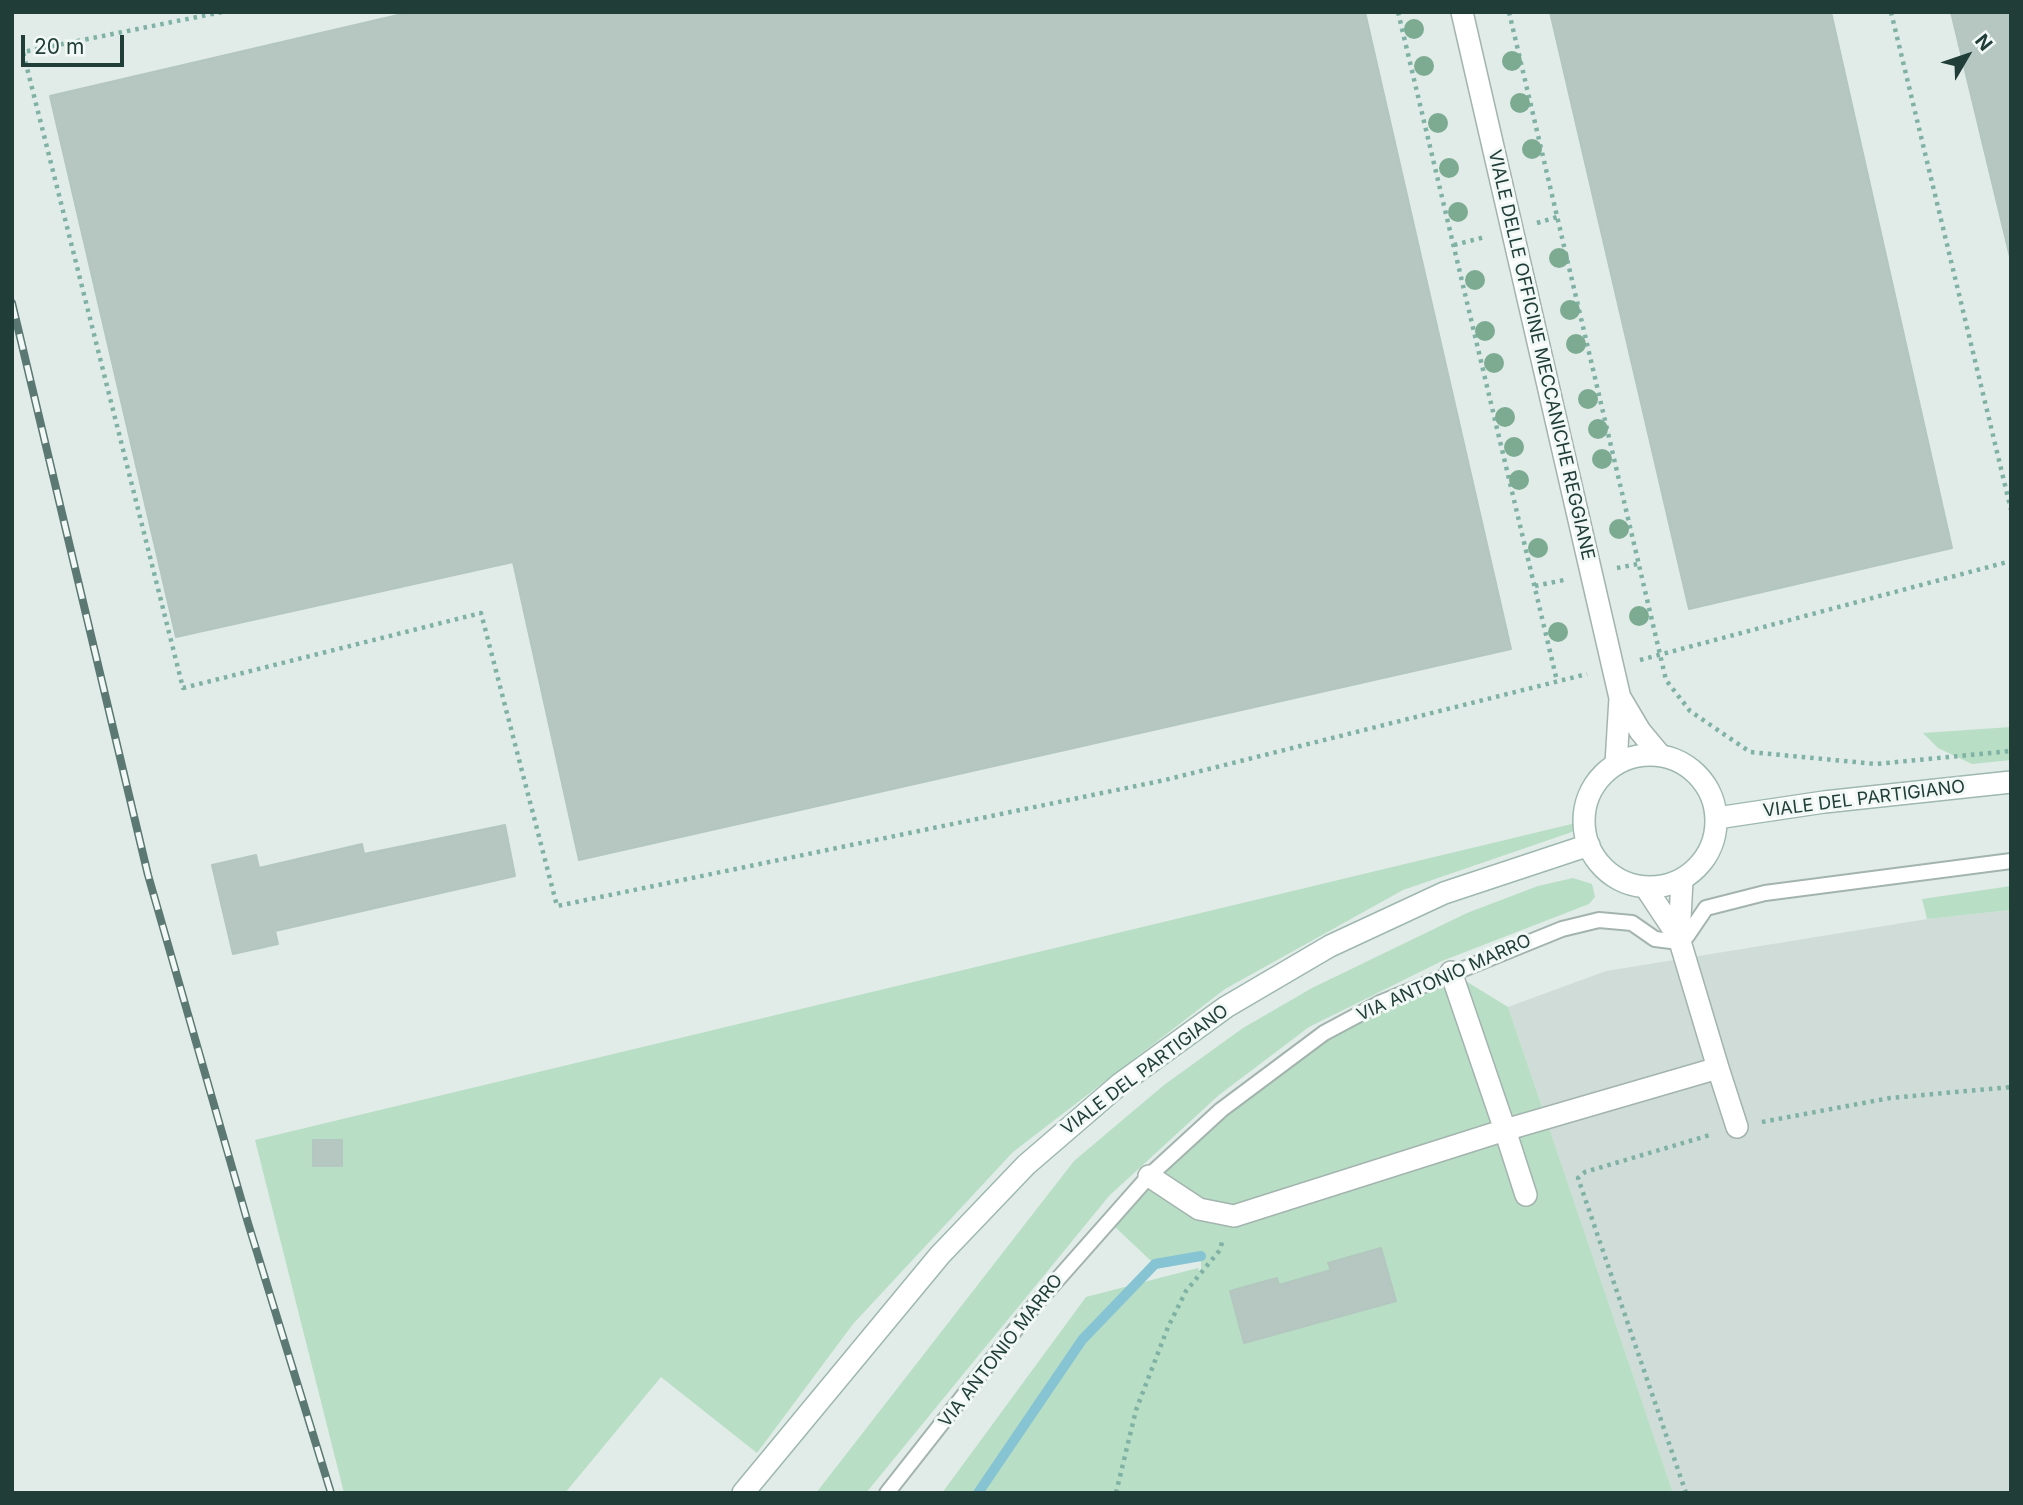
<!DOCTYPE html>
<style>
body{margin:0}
#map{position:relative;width:2023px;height:1505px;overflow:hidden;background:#e1ece8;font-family:Inter,sans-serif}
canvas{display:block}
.frame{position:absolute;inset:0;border:14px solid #203d37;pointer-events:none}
.north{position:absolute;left:1932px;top:21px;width:70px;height:70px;-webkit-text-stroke:5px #f1f8f5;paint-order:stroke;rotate:51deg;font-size:19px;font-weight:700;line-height:28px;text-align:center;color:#203d37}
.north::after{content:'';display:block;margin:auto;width:24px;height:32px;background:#203d37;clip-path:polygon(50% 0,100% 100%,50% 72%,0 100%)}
.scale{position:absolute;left:21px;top:35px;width:103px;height:32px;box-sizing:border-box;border:4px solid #203d37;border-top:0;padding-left:9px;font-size:21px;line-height:24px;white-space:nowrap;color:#203d37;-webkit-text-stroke:5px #f1f8f5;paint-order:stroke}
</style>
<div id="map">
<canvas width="2023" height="1505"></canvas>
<div class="frame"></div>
<div class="north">N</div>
<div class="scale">20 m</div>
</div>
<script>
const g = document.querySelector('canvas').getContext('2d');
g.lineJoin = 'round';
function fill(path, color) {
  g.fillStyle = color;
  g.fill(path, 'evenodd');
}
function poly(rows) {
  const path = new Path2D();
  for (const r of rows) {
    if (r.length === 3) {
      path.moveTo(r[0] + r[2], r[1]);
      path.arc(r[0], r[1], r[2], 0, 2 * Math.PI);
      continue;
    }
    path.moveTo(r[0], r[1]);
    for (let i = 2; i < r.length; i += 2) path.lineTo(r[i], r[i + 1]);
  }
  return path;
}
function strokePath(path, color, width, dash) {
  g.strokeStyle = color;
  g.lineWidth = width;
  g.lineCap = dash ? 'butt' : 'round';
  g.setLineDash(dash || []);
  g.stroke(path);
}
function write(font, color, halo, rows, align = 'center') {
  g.font = font + ' Inter,sans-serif';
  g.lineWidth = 6;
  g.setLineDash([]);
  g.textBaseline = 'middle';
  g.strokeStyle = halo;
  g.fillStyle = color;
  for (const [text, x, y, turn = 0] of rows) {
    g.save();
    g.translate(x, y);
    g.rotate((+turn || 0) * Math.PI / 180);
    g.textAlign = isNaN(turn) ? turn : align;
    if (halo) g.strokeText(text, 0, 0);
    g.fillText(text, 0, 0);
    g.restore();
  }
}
fill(poly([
 [2011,910,2011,1493,1673,1493,1508,1007,1606,971,1927,919]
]), '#cfdcd7');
fill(poly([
 [2011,727,2011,760,1972,764,1938,748,1923,733],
 [1580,822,1572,832,1403,890,1225,989,1013,1152,853,1324,757,1453,661,1377,565,1493,344,1493,255,1140],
 [1573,878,1592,884,1595,897,1589,904,1442,961,1309,1027,1219,1095,1109,1196,866,1493,816,1493,1074,1161,1164,1085,1243,1028,1312,988,1467,913,1538,886],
 [2011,886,2011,910,1927,919,1922,899],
 [1451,972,1508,1007,1673,1493,942,1493,1086,1297,1198,1268,1201,1274,1201,1256,1152,1262,1114,1226,1149,1176,1324,1033]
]), '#b8dec5');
strokePath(poly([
 [978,1493,1082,1340,1155,1264,1201,1256]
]), '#86c4d4', 10);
const building = poly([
 [411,12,1365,12,1511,649,579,860,513,562,176,637,50,96,411,12],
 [1550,12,1831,12,1952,548,1689,609,1550,12],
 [1951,12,2011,12,2011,261,1951,12],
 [505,825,515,876,275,931,278,944,233,954,212,865,256,855,259,868,362,844,364,854,505,825],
 [313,1140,342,1140,342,1166,313,1166,313,1140],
 [1381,1248,1396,1301,1244,1343,1230,1291,1277,1278,1279,1285,1331,1270,1328,1263,1381,1248]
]);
fill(building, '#b6c7c1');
strokePath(building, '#b3c6bf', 2);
const lane = poly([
 [887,1493,1034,1306,1149,1176,1221,1110,1324,1033,1382,1002,1562,929,1599,920,1632,923,1655,939,1671,941,1687,936,1706,908,1765,893,2011,861]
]);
const street = poly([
 [1462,12,1620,698,1616,764],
 [1621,699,1640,731,1660,755],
 [1679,938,1682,880],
 [1718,1068,1737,1127],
 [1149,1176,1199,1209,1234,1216,1505,1130,1451,972],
 [1526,1195,1505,1130,1718,1068,1679,938,1646,888]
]);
const secondary = poly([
 [1650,821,66],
 [1717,818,1824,802,2011,782],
 [743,1493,940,1255,1026,1165,1120,1084,1226,1007,1330,946,1444,893,1589,845]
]);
strokePath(lane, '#a3b4af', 18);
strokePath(street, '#a3b4af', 24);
strokePath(secondary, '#9eb8b0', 24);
strokePath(poly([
 [222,12,23,52,183,688,481,613,557,906,1165,780,1587,674],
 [1398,12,1557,681],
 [1509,12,1666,680,1690,711,1750,752,1876,764,2011,751],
 [1891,12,2011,510],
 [1537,223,1557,217],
 [1454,245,1485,237],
 [1617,568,1638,564],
 [1535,586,1564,580],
 [1640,660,2011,561],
 [1762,1122,1890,1098,2011,1087],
 [1116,1493,1136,1410,1168,1327,1186,1291,1220,1250,1222,1242],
 [1686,1493,1578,1178,1585,1172,1710,1135]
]), '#7fb1a4', 4.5, [3.5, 5]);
strokePath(lane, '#fff', 14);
strokePath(street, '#fff', 21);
strokePath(secondary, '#fff', 21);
const rail = poly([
 [12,303,148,875,248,1223,331,1493]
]);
strokePath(rail, '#5b7972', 8);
strokePath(rail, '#f1f8f5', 5, [16]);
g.fillStyle = '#7cab92';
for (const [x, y] of [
 [1414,29],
 [1512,61],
 [1424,66],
 [1520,103],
 [1438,123],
 [1532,149],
 [1449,168],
 [1458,212],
 [1559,258],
 [1475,280],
 [1570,310],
 [1485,331],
 [1576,344],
 [1494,363],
 [1588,399],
 [1505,417],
 [1598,429],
 [1514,447],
 [1602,459],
 [1519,480],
 [1619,529],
 [1538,548],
 [1639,616],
 [1558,632]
]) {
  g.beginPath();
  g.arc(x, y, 10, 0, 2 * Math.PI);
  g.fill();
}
write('18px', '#203d37', '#f1f8f5', [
 ["VIALE DELLE OFFICINE MECCANICHE REGGIANE",1541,355,77],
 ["VIALE DEL PARTIGIANO",1864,799,-7],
 ["VIA ANTONIO MARRO",1444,978,-24],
 ["VIALE DEL PARTIGIANO",1145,1070,-37],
 ["VIA ANTONIO MARRO",1001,1351,-52]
]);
</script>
